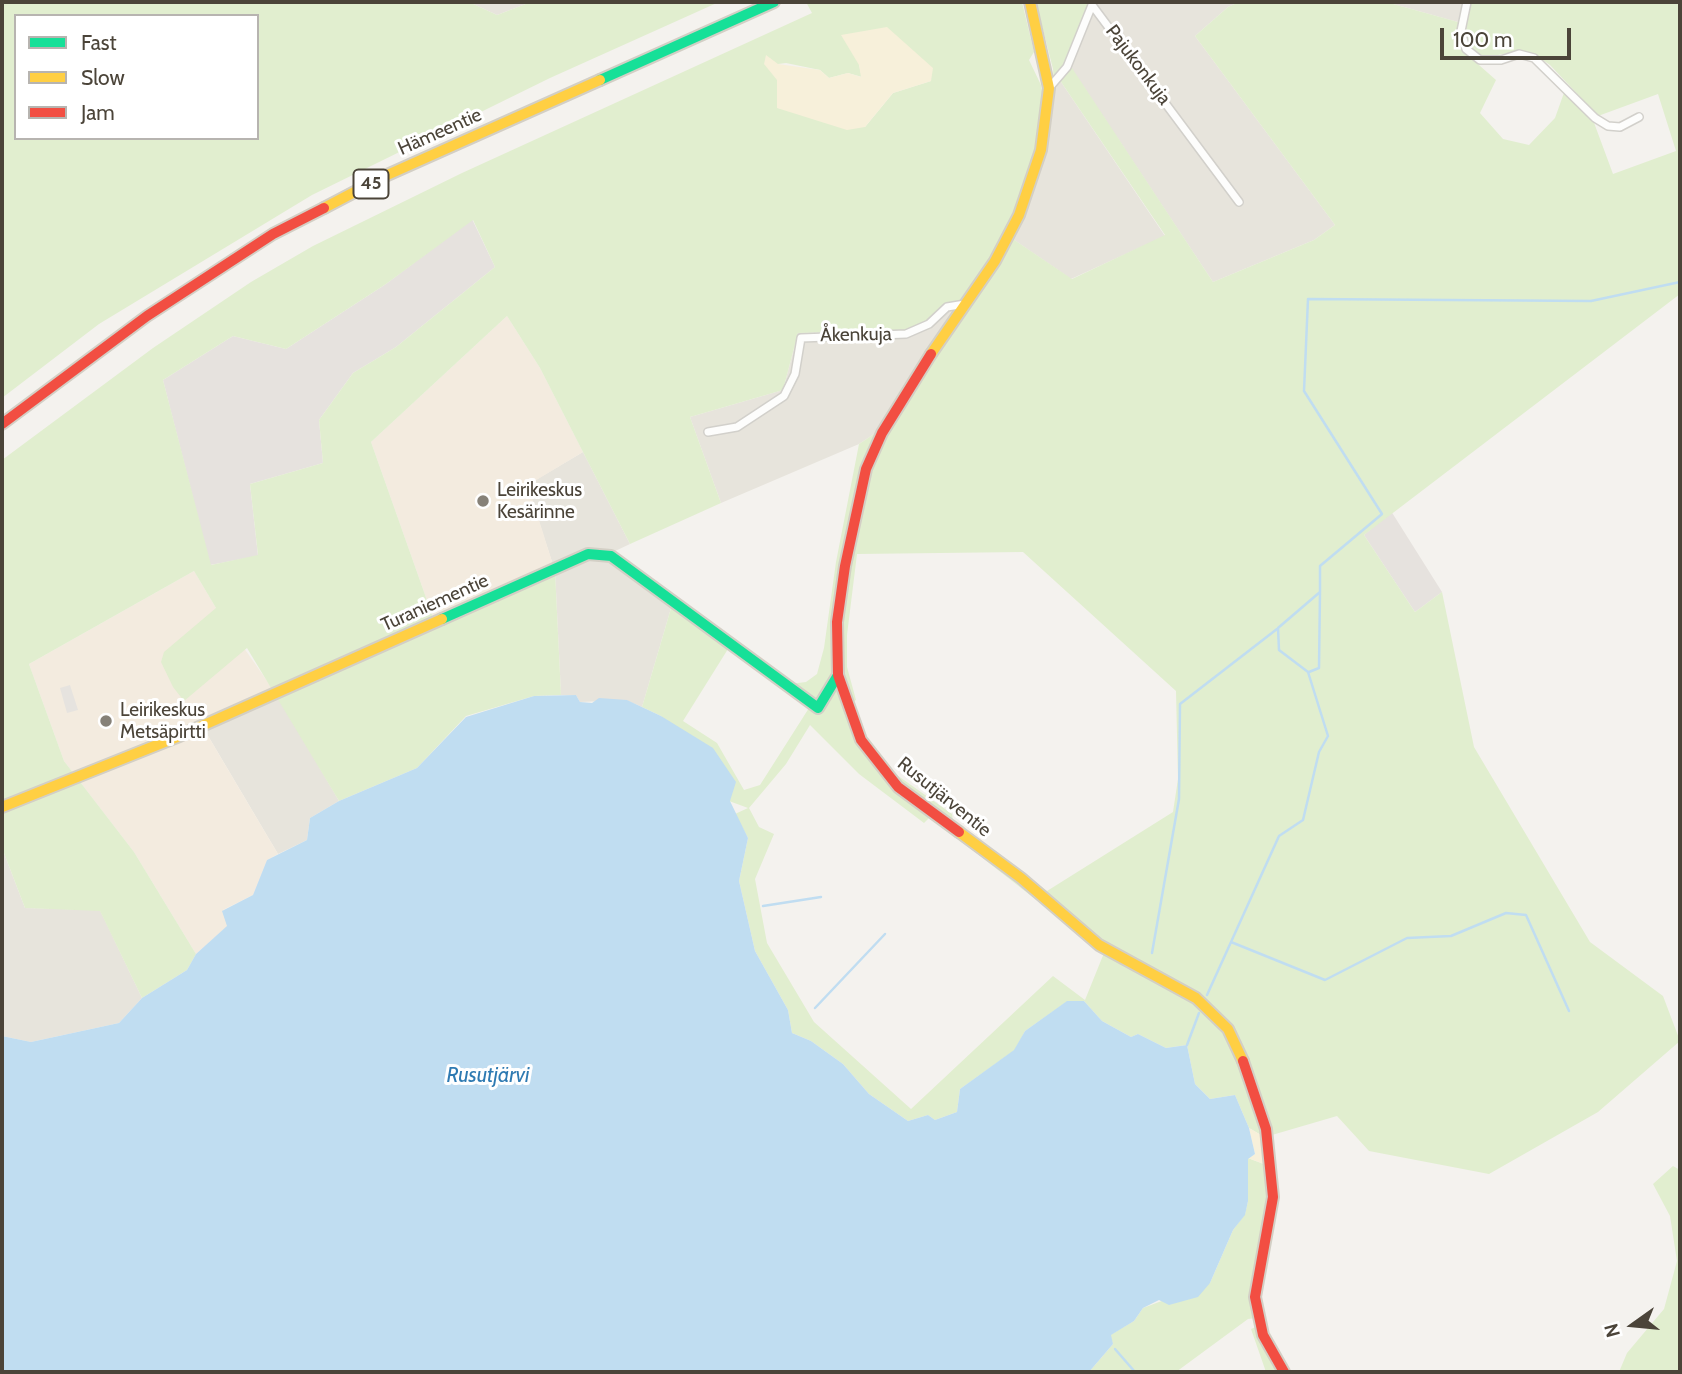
<!DOCTYPE html>
<meta charset="utf-8">
<style>
body{margin:0}
#map{position:relative;width:1682px;height:1374px;overflow:hidden;background:#f4f2ee;font-family:Cabin,sans-serif}
canvas{display:block}
.frame{position:absolute;inset:0;border:4px solid #4b4439;pointer-events:none}
.legend{position:absolute;left:14px;top:14px;width:245px;height:126px;box-sizing:border-box;background:#fff;border:2px solid #b7b4b0;margin:0;padding:9px 12px;list-style:none;font-size:21px;color:#4b4439}
.legend li{display:flex;align-items:center;gap:14px;height:35px}
.legend b{width:35px;border:2px solid #b7b4b0}
.north{position:absolute;left:1598px;top:1290px;width:70px;height:70px;-webkit-text-stroke:5px #fff;paint-order:stroke;rotate:255deg;font-size:19px;font-weight:700;line-height:28px;text-align:center;color:#4b4439}
.north::after{content:'';display:block;margin:auto;width:24px;height:32px;background:#4b4439;clip-path:polygon(50% 0,100% 100%,50% 72%,0 100%)}
.scale{position:absolute;left:1440px;top:28px;width:131px;height:32px;box-sizing:border-box;border:4px solid #4b4439;border-top:0;padding-left:9px;font-size:21px;line-height:24px;white-space:nowrap;color:#4b4439;-webkit-text-stroke:5px #fff;paint-order:stroke}
</style>
<div id="map">
<canvas width="1682" height="1374"></canvas>
<div class="frame"></div>
<ul class="legend">
<li><b style="height:9px;background:#16e098"></b>Fast</li>
<li><b style="height:9px;background:#ffcf43"></b>Slow</li>
<li><b style="height:9px;background:#f24e42"></b>Jam</li>
</ul>
<div class="north">N</div>
<div class="scale">100 m</div>
</div>
<script>
const g = document.querySelector('canvas').getContext('2d');
g.lineJoin = 'round';
function fill(path, color) {
  g.fillStyle = color;
  g.fill(path, 'evenodd');
}
function poly(rows) {
  const path = new Path2D();
  for (const r of rows) {
    path.moveTo(r[0], r[1]);
    for (let i = 2; i < r.length; i += 2) path.lineTo(r[i], r[i + 1]);
  }
  return path;
}
function strokePath(path, color, width, dash) {
  g.strokeStyle = color;
  g.lineWidth = width;
  g.lineCap = dash ? 'butt' : 'round';
  g.setLineDash(dash || []);
  g.stroke(path);
}
function write(font, color, halo, rows, align = 'center') {
  g.font = font + ' Cabin,sans-serif';
  g.lineWidth = 6;
  g.setLineDash([]);
  g.textBaseline = 'middle';
  g.strokeStyle = halo;
  g.fillStyle = color;
  for (const [text, x, y, turn = 0] of rows) {
    g.save();
    g.translate(x, y);
    g.rotate((+turn || 0) * Math.PI / 180);
    g.textAlign = isNaN(turn) ? turn : align;
    if (halo) g.strokeText(text, 0, 0);
    g.fillText(text, 0, 0);
    g.restore();
  }
}
fill(poly([
 [469,2,531,2,497,15],
 [1095,2,1239,2,1228,7,1195,36,1335,225,1314,240,1213,282,1069,65],
 [1386,2,1470,2,1465,24],
 [1059,79,1165,236,1071,279,1010,237,1054,84],
 [961,302,903,386,877,432,859,444,721,503,690,417,783,390,798,333,882,334],
 [583,452,630,544,613,552,674,598,642,707,626,700,580,702,576,695,561,695,555,571,527,485],
 [279,698,339,801,310,818,307,840,278,854,204,729],
 [2,848,25,908,100,910,142,998,119,1023,31,1042,2,1036]
]), '#e7e4dc');
fill(poly([
 [507,316,540,368,583,452,528,485,555,571,435,623,371,442],
 [194,571,216,608,279,698,204,729,278,854,267,860,253,895,223,910,228,926,196,954,134,852,64,761,29,664]
]), '#f3ebdf');
fill(poly([
 [472,219,495,267,396,347,353,373,319,420,323,463,250,484,258,556,210,565,163,380,233,336,286,349,386,284],
 [1391,511,1442,592,1415,612,1364,535]
]), '#e6e2de');
fill(poly([
 [2,2,469,2,497,15,531,2,719,2,550,78,312,195,99,324,2,398],
 [16,16,257,16,257,138,16,138],
 [806,2,1022,2,1034,52,1029,60,1041,85,1047,122,1010,237,1072,279,1165,235,1059,79,1054,84,1053,69,1036,2,1095,2,1070,65,1213,282,1314,240,1335,225,1195,36,1228,7,1239,2,1386,2,1458,22,1463,51,1496,80,1480,113,1503,139,1529,145,1555,118,1565,90,1593,120,1613,174,1676,151,1658,94,1598,116,1550,65,1534,54,1519,51,1482,58,1468,47,1464,31,1470,2,1680,2,1680,294,1364,535,1415,612,1442,592,1474,747,1590,942,1663,996,1680,1041,1598,1112,1489,1174,1369,1151,1337,1116,1272,1135,1277,1195,1256,1318,1248,1319,1176,1372,1089,1372,1113,1344,1110,1335,1134,1321,1143,1308,1210,1283,1233,1230,1245,1214,1248,1201,1248,1158,1266,1165,1261,1135,1249,1128,1235,1095,1210,1099,1195,1084,1187,1045,1166,1048,1138,1034,1131,1037,1102,1021,1084,1001,1068,1001,1025,1031,1015,1050,960,1089,957,1112,935,1120,928,1115,908,1121,869,1094,843,1064,811,1041,792,1033,788,1010,755,951,739,881,748,838,735,814,748,808,729,801,661,716,642,707,674,598,733,641,683,721,717,743,744,790,760,785,809,708,790,684,806,682,817,674,824,648,836,562,859,444,877,432,903,386,960,303,906,331,798,333,783,390,690,417,721,503,630,544,540,368,507,316,371,442,435,623,555,571,561,695,534,696,466,716,417,768,339,801,247,648,184,701,173,687,161,662,164,652,216,608,194,571,29,664,64,761,134,852,196,954,187,970,142,998,100,911,25,908,2,848,2,460,153,348,251,282,313,246,462,173,812,13],
 [786,63,820,70,829,78,848,73,862,77,859,65,931,81,893,93,865,127,778,108,778,64],
 [473,220,495,267,396,347,353,373,319,420,323,463,250,484,258,555,211,565,163,380,233,336,286,349,386,284],
 [1023,552,1176,691,1178,779,1173,812,1047,891,953,821,952,814,894,773,862,731,851,703,856,700,847,667,847,635,857,554],
 [810,725,859,774,924,823,929,818,975,852,1104,953,1085,1000,1053,976,911,1109,814,1022,767,943,755,879,774,834,759,827,749,808,786,764],
 [1673,1166,1680,1170,1680,1372,1619,1372,1627,1353,1664,1309,1677,1261,1670,1216,1653,1184],
 [1258,1326,1281,1372,1266,1372,1251,1329]
]), '#e1eecf');
fill(poly([
 [887,27,933,68,931,81,893,93,865,127,847,130,777,108,777,80,764,64,766,55,778,64,820,70,829,78,848,73,861,77,859,65,841,35],
 [1249,1128,1261,1135,1267,1165,1248,1158,1255,1154]
]), '#f7f0da');
fill(poly([
 [70,685,78,710,67,713,60,688]
]), '#e6e3df');
fill(poly([
 [576,695,580,702,592,703,599,698,627,700,661,716,713,748,736,782,730,801,748,838,739,881,755,951,788,1010,792,1033,811,1041,843,1064,869,1094,908,1121,928,1115,935,1120,957,1112,960,1089,1014,1050,1025,1031,1067,1001,1084,1001,1102,1021,1131,1037,1138,1034,1166,1048,1187,1045,1195,1084,1210,1099,1235,1095,1249,1128,1255,1154,1248,1159,1248,1201,1245,1215,1233,1230,1210,1283,1198,1297,1169,1305,1159,1300,1143,1308,1134,1321,1111,1335,1113,1344,1089,1372,2,1372,2,1036,31,1042,119,1023,142,998,187,970,196,954,227,926,222,911,253,895,267,860,307,840,310,818,339,801,417,768,466,717,534,696]
]), '#c0ddf1');
strokePath(poly([
 [1309,672,1319,668,1320,592],
 [763,906,821,897],
 [1231,942,1325,980,1407,938,1451,936,1506,913,1526,915,1569,1011],
 [1152,953,1179,799,1180,704,1277,629],
 [1207,995,1279,836,1303,820,1319,752,1328,736,1308,672,1279,650,1278,628,1320,592,1320,566,1382,514,1304,391,1308,299,1591,301,1680,282],
 [815,1008,885,934],
 [1187,1045,1199,1013],
 [1115,1349,1135,1372]
]), '#c0ddf1', 2.5);
const street = poly([
 [1467,2,1461,31,1466,49,1480,60,1501,60,1519,54,1534,58,1595,118,1608,126,1620,127,1639,117],
 [1049,88,1067,67,1092,5,1239,202],
 [708,432,737,427,784,396,795,374,801,338,906,334,929,324,947,307,965,304]
]);
const fast = poly([
 [600,80,774,2],
 [442,619,588,554,611,556,818,708,838,675]
]);
const slow = poly([
 [324,208,385,176,600,80],
 [931,354,995,261,1019,215,1041,150,1049,88,1030,2],
 [2,807,177,737,442,619],
 [959,832,1021,878,1099,945,1196,998,1228,1029,1243,1061]
]);
const jam = poly([
 [931,354,882,433,866,469,845,566,837,622,838,675,861,740,898,787,959,832],
 [2,424,147,316,273,234,324,208],
 [1243,1061,1266,1129,1273,1197,1255,1297,1263,1335,1284,1372]
]);
strokePath(street, '#d2d0cb', 10);
strokePath(fast, '#d3cfc5', 14);
strokePath(slow, '#d3cfc5', 14);
strokePath(jam, '#d3cfc5', 14);
strokePath(street, '#fdfdfc', 7);
strokePath(fast, '#16e098', 10);
strokePath(slow, '#ffcf43', 10);
strokePath(jam, '#f24e42', 10);
for (const [x, y, r, color] of [
 [483,501,7,"#868178"],
 [106,721,7,"#868178"]
]) {
  const dot = new Path2D();
  dot.arc(x, y, r, 0, 2 * Math.PI);
  g.fillStyle = color;
  g.fill(dot);
  strokePath(dot, '#fff', 2.5);
}
for (const [x, y, w] of [
 [371,184,35]
]) {
  const box = new Path2D();
  box.roundRect(x - w / 2, y - 14.5, w, 29, 5);
  g.fillStyle = '#fff';
  g.fill(box);
  strokePath(box, '#4b4439', 2);
}
write('bold 18px', '#4b4439', null, [
 ["45",371,184]
]);
write('19px', '#4b4439', '#fff', [
 ["Pajukonkuja",1138,65,53],
 ["Hämeentie",440,132,-24],
 ["Åkenkuja",856,335,-1],
 ["Turaniementie",435,603,-24],
 ["Rusutjärventie",944,797,39]
]);
write('19px', '#4b4439', '#fff', [
 ["Leirikeskus",497,490],
 ["Kesärinne",497,512],
 ["Leirikeskus",120,710],
 ["Metsäpirtti",120,732]
], 'left');
write('italic 21px', '#2e7ab2', '#fff', [
 ["Rusutjärvi",488,1076]
]);
</script>
